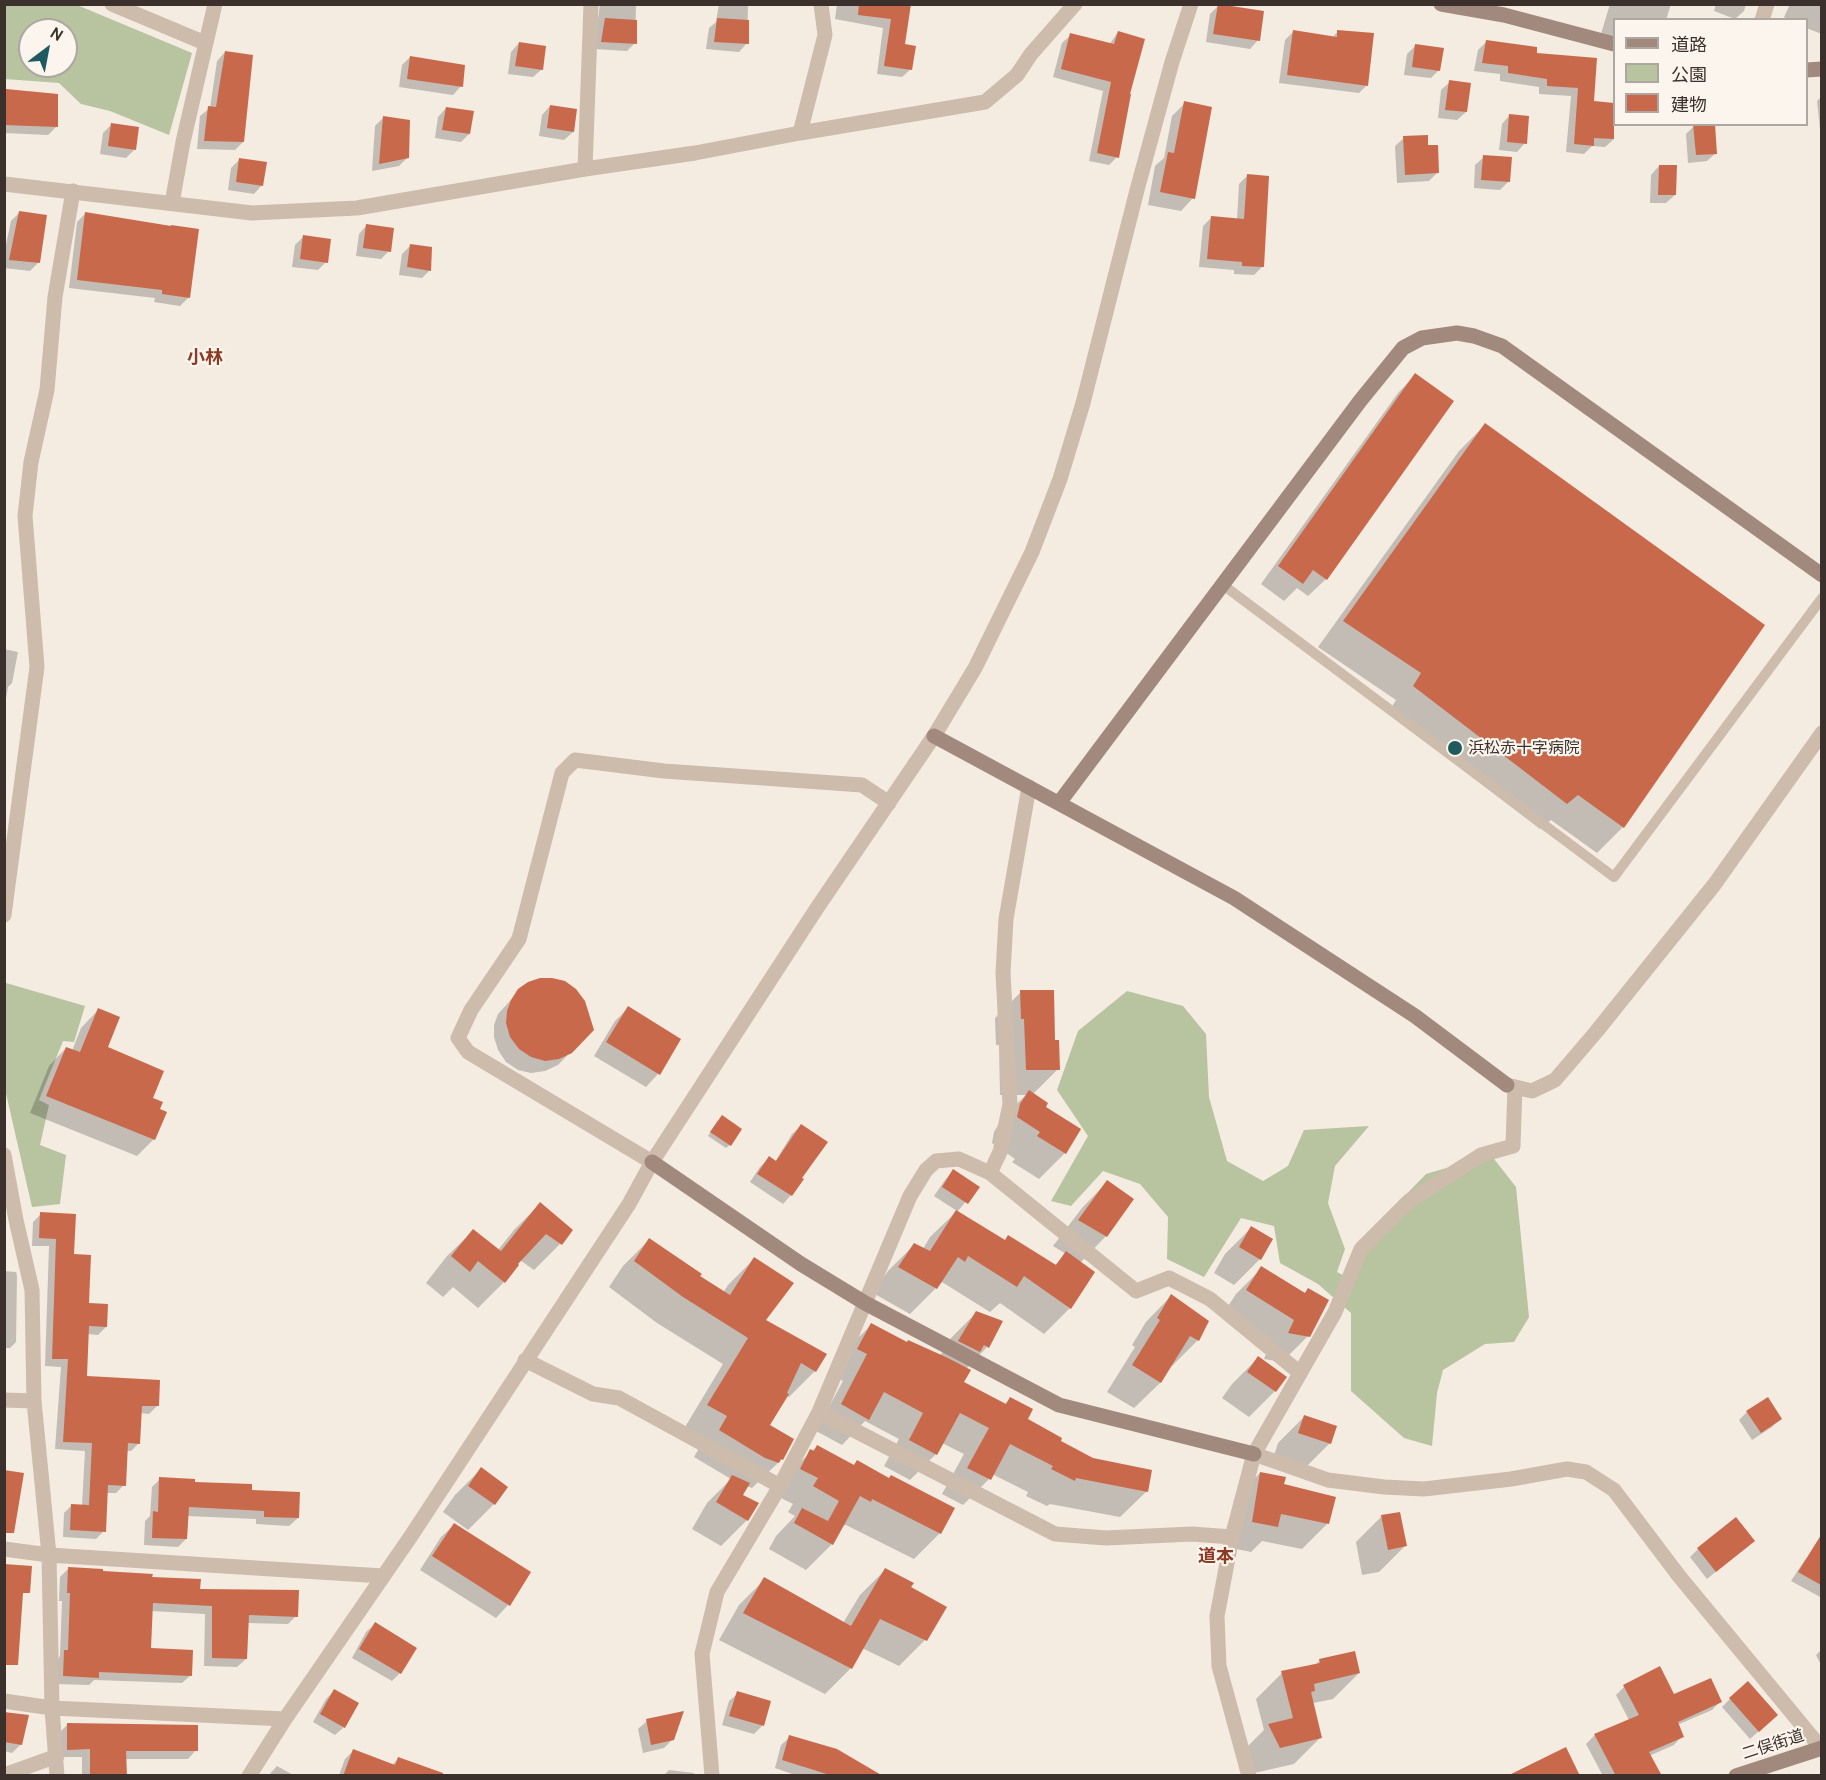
<!DOCTYPE html>
<meta charset="utf-8">
<style>
body{margin:0}
#map{position:relative;width:1826px;height:1780px;overflow:hidden;background:#f4ebe1;font-family:Cabin,"Noto Sans JP",sans-serif}
canvas{display:block}
.frame{position:absolute;inset:0;border:6px solid #3b302b;pointer-events:none}
.legend{position:absolute;left:1613px;top:18px;width:195px;height:108px;box-sizing:border-box;background:#fbf5ee;border:2px solid #aea6a0;margin:0;padding:8px 10px;list-style:none;font-size:18px;color:#3b302b}
.legend li{display:flex;align-items:center;gap:12px;height:30px}
.legend b{width:30px;border:2px solid #aea6a0}
.north{position:absolute;left:18px;top:18px;width:60px;height:60px;box-sizing:border-box;background:#fbf5ee;border:2px solid #aea6a0;border-radius:50%;rotate:32deg;font-size:16px;font-weight:700;line-height:24px;text-align:center;color:#3b302b}
.north::after{content:'';display:block;margin:auto;width:21px;height:27px;background:#1f5a5e;clip-path:polygon(50% 0,100% 100%,50% 72%,0 100%)}
</style>
<div id="map">
<canvas width="1826" height="1780"></canvas>
<div class="frame"></div>
<ul class="legend">
<li><b style="height:8px;background:#a18a7d"></b>道路</li>
<li><b style="height:16px;background:#b8c4a0"></b>公園</li>
<li><b style="height:16px;background:#c8694b"></b>建物</li>
</ul>
<div class="north">N</div>
</div>
<script>
const g = document.querySelector('canvas').getContext('2d');
g.lineJoin = 'round';
function fill(path, color) {
  g.fillStyle = color;
  g.fill(path, 'evenodd');
}
function poly(rows) {
  const path = new Path2D();
  for (const r of rows) {
    path.moveTo(r[0], r[1]);
    for (let i = 2; i < r.length; i += 2) path.lineTo(r[i], r[i + 1]);
  }
  return path;
}
function strokePath(path, color, width, dash) {
  g.strokeStyle = color;
  g.lineWidth = width;
  g.lineCap = dash ? 'butt' : 'round';
  g.setLineDash(dash || []);
  g.stroke(path);
}
function write(font, color, halo, rows, align = 'center') {
  g.font = font + ' Cabin,"Noto Sans JP",sans-serif';
  g.lineWidth = 4.5;
  g.setLineDash([]);
  g.textBaseline = 'middle';
  g.strokeStyle = halo;
  g.fillStyle = color;
  for (const [text, x, y, turn = 0] of rows) {
    g.save();
    g.translate(x, y);
    g.rotate((+turn || 0) * Math.PI / 180);
    g.textAlign = isNaN(turn) ? turn : align;
    if (halo) g.strokeText(text, 0, 0);
    g.fillText(text, 0, 0);
    g.restore();
  }
}
fill(poly([
 [4,5,77,5,192,53,169,135,110,111,81,104,59,83,5,79],
 [30,30,66,30,66,66,30,66],
 [6,983,85,1006,74,1042,63,1041,39,1100,49,1105,40,1145,66,1155,60,1204,32,1207,5,1089],
 [1127,991,1183,1006,1206,1034,1209,1097,1227,1161,1263,1181,1288,1166,1304,1130,1369,1126,1335,1166,1328,1203,1345,1249,1337,1272,1350,1279,1388,1213,1426,1174,1491,1155,1516,1187,1529,1317,1514,1342,1485,1344,1443,1370,1437,1393,1432,1446,1404,1438,1351,1391,1351,1313,1318,1284,1280,1263,1274,1226,1241,1218,1204,1277,1167,1259,1168,1217,1140,1184,1103,1171,1071,1206,1051,1201,1088,1136,1057,1090,1078,1031]
]), '#b8c4a0');
fill(poly([
 [600,4,636,4,635,43,627,51,594,49],
 [719,4,748,4,747,43,739,52,706,49,709,28,716,22],
 [837,4,909,4,904,46,911,69,902,77,877,74,883,28,835,19],
 [1610,4,1671,4,1666,20,1614,20,1614,38,1601,34],
 [1716,4,1746,4,1744,11,1735,19,1714,11],
 [1790,4,1822,4,1822,34,1806,28,1806,20,1788,20,1784,17],
 [1218,6,1258,40,1250,49,1206,42,1210,14],
 [1338,31,1367,85,1359,93,1279,83,1285,40,1293,32,1332,38],
 [1118,32,1128,95,1117,157,1109,165,1089,161,1103,91,1053,77,1062,43,1071,35,1109,45],
 [1487,41,1535,54,1595,59,1592,103,1614,105,1614,139,1605,147,1592,146,1584,154,1566,152,1571,96,1539,94,1539,87,1500,81,1500,74,1474,71,1478,50],
 [519,43,542,69,533,77,508,74,511,52],
 [1416,45,1439,70,1431,78,1404,75,1407,54],
 [225,52,243,142,235,150,197,149,200,116,210,108,217,61],
 [410,57,461,86,453,95,399,87,402,65],
 [1450,82,1466,112,1457,120,1438,118,1441,90],
 [7,90,57,126,48,135,4,133,4,93],
 [1822,96,1822,128,1820,129,1817,101],
 [1185,103,1193,198,1181,211,1148,205,1155,166,1164,158,1172,116],
 [550,106,573,132,564,140,539,136,542,115],
 [446,108,469,134,461,142,435,138,438,117],
 [1510,115,1525,143,1517,152,1499,150,1502,124],
 [383,118,408,157,399,166,372,171,375,126],
 [112,124,137,128,134,150,126,158,100,154,103,133],
 [1694,126,1716,153,1707,161,1688,163,1686,134],
 [1404,138,1426,146,1437,173,1429,181,1397,183,1395,146],
 [1484,157,1509,181,1500,190,1474,188,1475,165],
 [239,160,262,185,254,194,228,190,231,168],
 [1659,166,1675,195,1666,203,1650,203,1651,175],
 [1247,176,1262,267,1254,275,1234,274,1234,270,1199,267,1203,226,1211,218,1237,220,1239,184],
 [20,212,38,263,30,271,4,268,4,254,11,221],
 [85,214,197,230,188,298,180,306,154,302,155,298,69,288,77,222],
 [367,225,389,251,381,259,356,256,359,234],
 [304,236,326,262,318,270,292,267,295,245],
 [410,246,430,270,422,278,399,275,402,254],
 [1415,375,1326,579,1308,596,1297,588,1284,601,1261,584,1398,393],
 [1485,425,1623,827,1597,853,1551,820,1540,829,1388,713,1396,700,1318,647,1459,451],
 [4,649,18,652,12,683,8,687,4,710],
 [519,991,592,1030,558,1065,545,1071,531,1073,518,1070,506,1062,498,1050,494,1037,494,1025,498,1014],
 [1021,992,1054,1042,1058,1069,1033,1094,1044,1108,1065,1153,1039,1179,1012,1162,1015,1159,992,1143,994,1132,1003,1117,1026,1095,1000,1095,999,1045,996,1045,995,1018],
 [628,1008,658,1074,646,1087,594,1056,615,1021],
 [98,1010,106,1048,151,1098,154,1139,137,1156,30,1113,49,1066,66,1048,72,1051,81,1028],
 [718,1120,730,1145,726,1148,708,1136],
 [801,1126,800,1178,791,1195,783,1204,750,1182,760,1167,769,1158,775,1162,792,1134],
 [953,1171,978,1187,957,1212,1004,1242,1054,1266,1066,1254,1053,1246,1082,1208,1107,1182,1106,1236,1080,1263,1070,1308,1044,1334,1000,1303,990,1312,942,1282,910,1314,873,1293,888,1271,914,1245,923,1249,930,1237,957,1211,934,1196,945,1180],
 [540,1204,560,1244,534,1270,520,1260,504,1282,478,1308,453,1287,443,1297,426,1283,447,1256,473,1231,498,1250,514,1230],
 [41,1214,73,1256,87,1305,106,1327,98,1335,88,1334,86,1377,157,1406,149,1414,140,1413,139,1443,131,1451,126,1451,124,1485,116,1493,106,1493,104,1531,96,1539,63,1537,64,1513,72,1505,82,1506,85,1451,55,1449,61,1367,45,1366,49,1246,32,1246,33,1222],
 [1251,1228,1260,1259,1234,1285,1214,1273,1225,1254],
 [649,1240,723,1293,728,1285,754,1259,764,1320,825,1355,815,1371,789,1397,786,1396,768,1426,782,1459,752,1488,746,1486,740,1495,747,1520,721,1546,692,1529,707,1503,731,1479,694,1457,702,1443,682,1432,723,1364,657,1323,609,1287,623,1266],
 [1262,1268,1304,1294,1308,1290,1308,1336,1282,1362,1264,1359,1269,1347,1221,1317,1236,1294],
 [4,1271,16,1272,17,1276,16,1342,10,1348,4,1348],
 [1171,1296,1198,1340,1172,1366,1170,1365,1160,1383,1134,1408,1107,1392,1135,1347,1132,1345,1146,1322],
 [977,1312,987,1347,966,1369,962,1382,1004,1405,1010,1399,1026,1420,1059,1442,1147,1491,1120,1517,1050,1504,1047,1506,1026,1496,1028,1492,992,1474,989,1479,963,1505,942,1494,964,1454,942,1443,936,1454,910,1480,884,1466,899,1439,865,1421,842,1445,816,1431,843,1381,832,1375,845,1351,871,1325,907,1343,940,1356,951,1338],
 [1258,1358,1285,1377,1275,1391,1249,1417,1222,1398,1232,1384],
 [1747,1412,1780,1419,1772,1427,1752,1440,1739,1420],
 [1304,1417,1330,1443,1304,1469,1273,1459,1278,1443],
 [817,1446,853,1466,940,1533,914,1559,846,1525,842,1526,832,1544,806,1570,769,1549,776,1536,795,1516,788,1512,793,1504,775,1495,785,1477],
 [481,1469,494,1504,468,1530,443,1512,455,1495],
 [1260,1473,1282,1485,1328,1523,1302,1549,1262,1541,1251,1552,1227,1547,1234,1499],
 [160,1479,250,1491,298,1518,289,1526,256,1524,256,1519,187,1516,186,1539,178,1547,144,1545,145,1521,150,1516,152,1487],
 [1382,1516,1405,1546,1379,1572,1362,1575,1356,1542],
 [454,1525,529,1573,508,1605,496,1618,420,1570,441,1537],
 [1753,1541,1707,1579,1690,1557,1698,1549],
 [1812,1552,1822,1558,1822,1598,1791,1581,1804,1561],
 [68,1569,151,1578,296,1616,288,1624,247,1623,246,1659,237,1667,204,1666,205,1614,151,1611,150,1649,191,1675,182,1683,94,1680,89,1685,56,1684,57,1660,60,1656,62,1601,59,1601,60,1577],
 [886,1569,909,1588,925,1640,899,1666,862,1648,851,1668,825,1694,719,1640,739,1605,765,1579,843,1623,860,1595],
 [375,1624,400,1673,392,1681,352,1658,366,1632],
 [1822,1649,1822,1667,1816,1655],
 [1320,1660,1359,1673,1333,1699,1313,1703,1320,1738,1294,1764,1254,1773,1243,1751,1264,1730,1256,1699,1282,1673,1315,1665],
 [1624,1687,1674,1696,1720,1702,1712,1710,1677,1725,1682,1736,1674,1745,1649,1756,1656,1776,1603,1776,1586,1744,1594,1736,1629,1720,1616,1695],
 [334,1691,344,1727,335,1735,313,1722,326,1699],
 [738,1693,769,1702,762,1726,754,1734,722,1725,729,1701],
 [1730,1699,1768,1723,1750,1739,1722,1707],
 [4,1713,21,1744,12,1753,4,1751],
 [647,1721,672,1740,664,1748,643,1753,638,1729],
 [67,1725,196,1750,188,1759,125,1759,125,1776,82,1776,82,1757,59,1757,59,1733],
 [790,1737,880,1776,798,1776,775,1768,781,1745],
 [353,1751,392,1765,398,1759,428,1776,339,1775,345,1759],
 [277,1766,295,1776,268,1776],
 [669,1770,694,1773,693,1776,663,1776]
]), '#0003');
fill(poly([
 [859,4,911,4,905,44,916,46,912,70,884,66,891,19,858,15],
 [1218,4,1264,11,1260,41,1213,34],
 [605,18,637,20,637,44,601,42],
 [717,18,749,20,749,44,714,42],
 [1293,30,1337,37,1337,30,1374,33,1368,86,1287,75],
 [1118,31,1145,39,1130,94,1131,94,1119,158,1097,153,1111,82,1061,69,1070,33,1114,44],
 [1486,40,1537,47,1537,53,1597,58,1594,101,1614,103,1614,139,1594,138,1594,146,1574,144,1578,88,1547,86,1547,79,1508,73,1508,66,1482,63],
 [519,42,546,46,543,70,515,66],
 [1415,44,1444,48,1440,71,1412,67],
 [225,51,253,55,244,142,204,141,208,106,216,107],
 [410,56,465,65,463,87,407,79],
 [1449,80,1471,83,1467,112,1445,110],
 [6,89,58,94,58,127,4,125],
 [1184,101,1212,107,1195,199,1160,192,1168,152,1174,153],
 [550,105,577,109,574,132,547,128],
 [446,107,474,111,470,134,442,130],
 [1509,114,1529,116,1527,144,1507,142],
 [383,116,410,120,409,158,379,164],
 [111,123,139,127,136,150,108,146],
 [1693,124,1715,124,1717,154,1696,155],
 [1428,135,1428,145,1438,145,1439,173,1405,175,1403,136],
 [1483,155,1512,157,1510,182,1481,180],
 [239,158,267,162,263,186,236,182],
 [1659,165,1677,165,1676,195,1658,195],
 [1247,174,1269,176,1264,267,1242,266,1242,262,1207,259,1211,216,1244,219],
 [19,211,47,215,40,263,9,260],
 [85,212,171,226,171,225,199,229,190,298,162,294,162,290,77,280],
 [366,224,394,228,391,252,363,248],
 [303,235,331,239,328,263,300,259],
 [410,244,432,247,431,271,407,267],
 [1415,373,1454,401,1327,580,1313,570,1303,584,1278,566],
 [1485,423,1765,625,1624,828,1578,795,1567,804,1413,686,1421,673,1343,621],
 [540,978,552,978,565,981,576,989,585,1001,594,1030,572,1053,559,1059,545,1061,531,1057,519,1049,510,1037,506,1023,507,1011,511,1000,518,989,528,982],
 [1020,990,1054,990,1055,1040,1059,1040,1060,1070,1026,1070,1024,1019,1021,1019],
 [628,1006,681,1039,660,1075,606,1042],
 [98,1008,120,1017,108,1047,164,1071,153,1098,163,1102,160,1109,167,1112,155,1140,46,1096,66,1047,80,1052],
 [1029,1090,1048,1103,1046,1107,1081,1129,1066,1154,1037,1136,1040,1132,1017,1117,1020,1104],
 [722,1115,742,1129,731,1146,710,1132],
 [801,1124,828,1142,802,1178,804,1179,792,1196,757,1174,769,1156,776,1161],
 [953,1169,980,1187,968,1204,942,1187],
 [1107,1180,1134,1199,1107,1237,1078,1220],
 [540,1202,573,1230,562,1245,546,1234,518,1264,519,1265,505,1283,478,1261,470,1272,451,1256,473,1229,501,1251],
 [956,1210,1005,1240,1008,1235,1056,1265,1066,1251,1095,1272,1071,1309,1024,1276,1017,1287,968,1256,965,1262,958,1257,937,1289,898,1267,914,1243,930,1251],
 [40,1212,76,1214,74,1254,91,1255,89,1303,108,1304,107,1327,89,1326,87,1376,160,1380,159,1406,142,1406,140,1444,128,1443,126,1486,108,1485,106,1532,70,1530,71,1504,89,1505,92,1443,63,1442,68,1359,52,1359,56,1239,39,1238],
 [1251,1226,1273,1239,1261,1260,1239,1247],
 [649,1238,702,1274,700,1276,730,1295,754,1257,794,1283,766,1320,827,1354,816,1372,801,1363,787,1393,789,1394,770,1425,794,1439,783,1460,781,1459,779,1463,765,1458,719,1430,727,1416,707,1405,748,1338,683,1297,634,1261],
 [1261,1266,1305,1293,1308,1288,1329,1300,1310,1337,1288,1333,1294,1320,1246,1290],
 [1171,1294,1209,1321,1199,1341,1190,1336,1161,1383,1132,1365,1160,1320,1157,1318],
 [976,1311,1003,1321,989,1348,984,1345,980,1352,958,1341],
 [871,1323,907,1342,908,1340,948,1358,971,1370,964,1382,1006,1404,1010,1397,1033,1409,1028,1419,1062,1438,1061,1441,1093,1458,1152,1470,1148,1492,1076,1478,1075,1481,1051,1469,1053,1466,1010,1444,991,1480,967,1468,989,1428,960,1413,937,1455,909,1440,923,1413,884,1392,869,1420,841,1404,867,1354,857,1349],
 [1258,1356,1287,1377,1276,1392,1247,1372],
 [1768,1397,1782,1419,1761,1433,1746,1411],
 [1304,1415,1337,1426,1331,1444,1298,1433],
 [817,1445,854,1465,857,1460,889,1478,891,1475,955,1508,941,1534,872,1499,871,1502,860,1496,833,1545,794,1523,802,1508,828,1521,839,1501,813,1486,818,1478,800,1469,810,1449,814,1451],
 [481,1467,508,1487,495,1505,468,1486],
 [4,1470,24,1473,14,1533,4,1533],
 [1260,1472,1286,1477,1284,1484,1336,1497,1329,1524,1281,1514,1278,1527,1252,1522],
 [732,1475,750,1483,743,1495,759,1503,748,1521,716,1502],
 [159,1477,195,1479,195,1482,252,1484,252,1490,300,1492,299,1518,264,1517,264,1511,189,1507,187,1539,152,1538,153,1511,158,1512],
 [1400,1512,1407,1546,1388,1550,1381,1515],
 [1736,1517,1755,1541,1716,1572,1697,1548],
 [454,1523,531,1572,510,1606,432,1556],
 [1821,1535,1821,1585,1798,1572],
 [4,1564,32,1566,30,1593,23,1593,18,1665,4,1665],
 [68,1567,103,1569,103,1571,153,1574,152,1577,201,1579,200,1589,299,1590,298,1617,249,1615,247,1659,212,1658,212,1606,153,1603,151,1648,193,1650,192,1676,99,1672,99,1678,63,1676,64,1650,68,1650,70,1593,67,1593],
 [885,1568,914,1583,911,1587,947,1607,927,1641,880,1619,852,1669,743,1613,764,1577,851,1626],
 [375,1622,417,1648,401,1674,359,1649],
 [1355,1651,1360,1673,1314,1684,1315,1691,1311,1692,1322,1738,1280,1748,1268,1724,1293,1718,1281,1671,1320,1663,1319,1659],
 [1660,1666,1674,1694,1711,1678,1722,1702,1678,1722,1684,1737,1649,1752,1662,1776,1616,1776,1594,1734,1639,1715,1623,1685],
 [1748,1681,1778,1715,1759,1732,1729,1698],
 [334,1689,359,1703,345,1728,320,1714],
 [737,1691,771,1701,764,1726,729,1716],
 [684,1711,674,1740,651,1745,646,1719],
 [4,1712,29,1715,22,1745,4,1742],
 [67,1723,198,1725,198,1751,126,1751,127,1776,90,1776,90,1749,67,1750],
 [789,1735,837,1749,883,1776,833,1776,782,1760],
 [1566,1747,1580,1776,1507,1776],
 [353,1749,395,1765,398,1757,443,1773,443,1776,343,1776]
]), '#c8694b');
strokePath(poly([
 [1223,585,1614,877,1822,598]
]), '#cdbbac', 10);
strokePath(poly([
 [112,4,205,43],
 [1762,20,1767,4],
 [800,133,825,35,821,4],
 [585,169,591,4],
 [4,184,252,213,357,208,585,169,695,153,800,133,985,102,1017,75,1031,54,1075,4],
 [172,203,183,142,215,4],
 [4,915,37,667,25,516,31,462,47,390,55,297,73,191],
 [1507,1085,1532,1091,1555,1080,1596,1032,1714,885,1822,733],
 [4,1155,16,1220,32,1290,34,1401,49,1555,52,1708,57,1776],
 [652,1162,468,1052,458,1038,471,1010,519,939,562,773,575,760,664,771,862,785,889,803],
 [990,1173,1000,1152,1010,1104,1003,973,1006,919,1029,787],
 [525,1360,593,1394,619,1398,780,1486],
 [4,1400,34,1401],
 [819,1412,1055,1534,1106,1538,1192,1534,1232,1537],
 [1254,1454,1328,1480,1384,1487,1424,1489,1511,1479,1567,1469,1586,1472,1614,1490,1679,1576,1821,1748],
 [4,1549,49,1555,383,1576],
 [4,1701,52,1708,285,1719],
 [4,1775,57,1756],
 [249,1776,285,1719,411,1536,629,1204,652,1162,817,908,934,736,975,668,1032,552,1060,479,1083,403,1137,190,1172,62,1191,4],
 [712,1776,702,1654,717,1592,780,1486,819,1412,910,1196,926,1170,936,1161,959,1159,990,1173,1136,1291,1169,1278,1210,1299,1300,1373],
 [1249,1776,1219,1666,1217,1616,1232,1537,1254,1454,1335,1312,1361,1249,1409,1201,1481,1155,1513,1146,1515,1087]
]), '#cdbbac', 15);
strokePath(poly([
 [1441,4,1504,15,1614,44],
 [1806,70,1822,69],
 [934,736,1234,898,1415,1016,1507,1085],
 [1059,803,1360,401,1403,348,1422,338,1457,333,1474,336,1502,346,1822,575],
 [652,1162,801,1264,865,1303,1059,1405,1254,1454],
 [1736,1776,1822,1748]
]), '#a18a7d', 15);
for (const [x, y, r, color] of [
 [1455,748,8,"#1f5a5e"]
]) {
  const dot = new Path2D();
  dot.arc(x, y, r, 0, 2 * Math.PI);
  g.fillStyle = color;
  g.fill(dot);
  strokePath(dot, '#fbf5ee', 2);
}
write('16px', '#3b302b', '#fbf5ee', [
 ["浜松赤十字病院",1468,748]
], 'left');
write('16px', '#3b302b', '#fbf5ee', [
 ["二俣街道",1773,1745,-18]
]);
write('bold 18px', '#8c3b22', '#fbf5ee', [
 ["小林",205,358],
 ["道本",1216,1557]
]);
</script>
